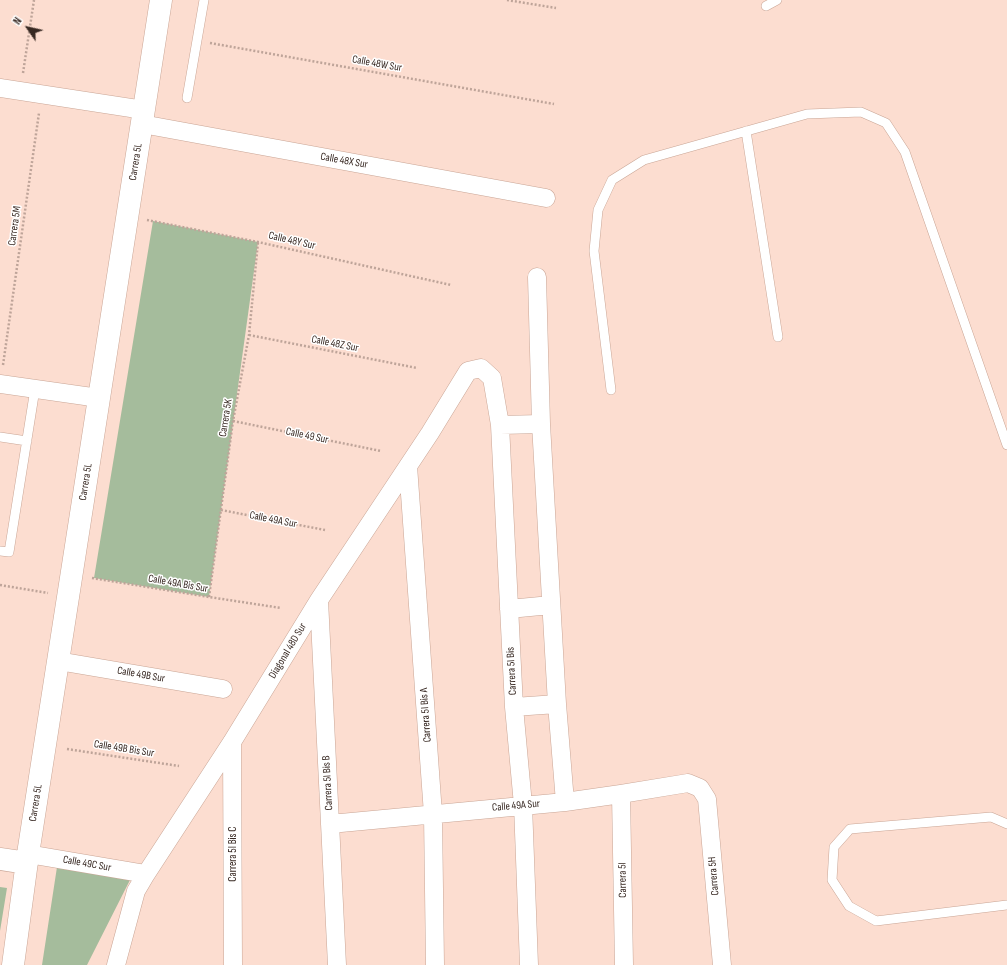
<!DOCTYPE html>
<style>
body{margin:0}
#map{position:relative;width:1007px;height:965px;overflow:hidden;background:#fcddd0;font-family:"Sofia Sans Condensed",sans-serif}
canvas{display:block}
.north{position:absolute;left:8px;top:8px;width:40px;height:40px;-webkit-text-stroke:3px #fff;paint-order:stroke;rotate:304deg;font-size:11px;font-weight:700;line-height:16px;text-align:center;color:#372822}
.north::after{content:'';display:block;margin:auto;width:14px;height:18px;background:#372822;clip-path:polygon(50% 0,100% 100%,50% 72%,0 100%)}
</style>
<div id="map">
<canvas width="1007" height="965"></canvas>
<div class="north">N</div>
</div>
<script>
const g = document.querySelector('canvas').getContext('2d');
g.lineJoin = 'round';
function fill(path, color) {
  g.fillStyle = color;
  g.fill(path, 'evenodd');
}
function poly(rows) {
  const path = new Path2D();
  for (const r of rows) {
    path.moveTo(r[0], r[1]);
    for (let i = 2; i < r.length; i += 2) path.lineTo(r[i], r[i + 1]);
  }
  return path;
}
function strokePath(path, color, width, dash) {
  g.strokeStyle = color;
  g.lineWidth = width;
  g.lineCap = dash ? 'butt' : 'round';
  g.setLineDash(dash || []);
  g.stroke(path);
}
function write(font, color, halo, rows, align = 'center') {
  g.font = font + ' "Sofia Sans Condensed",sans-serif';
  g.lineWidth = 3;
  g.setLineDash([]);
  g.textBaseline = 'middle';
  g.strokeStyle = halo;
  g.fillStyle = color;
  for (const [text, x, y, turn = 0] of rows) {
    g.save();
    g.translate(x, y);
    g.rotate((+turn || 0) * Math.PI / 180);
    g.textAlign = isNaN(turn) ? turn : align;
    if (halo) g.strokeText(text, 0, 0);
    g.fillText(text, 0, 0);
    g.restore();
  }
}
fill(poly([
 [153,221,258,242,209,597,94,578],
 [57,867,131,878,87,965,42,965],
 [0,887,7,888,0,931]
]), '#a5bc9c');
const lane = poly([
 [766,6,777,0],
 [187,98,204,0],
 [746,131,778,337],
 [611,390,594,251,598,210,612,180,644,160,807,114,861,112,886,123,905,152,1007,445],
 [0,437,27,441],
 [0,551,9,552,35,389],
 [1007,824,991,817,850,829,834,847,832,880,849,906,876,921,1007,905]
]);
const street = poly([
 [0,88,144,110],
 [142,124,546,198],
 [537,277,541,424,557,704,565,802],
 [0,384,99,398],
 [500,425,541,424],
 [408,466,433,814,435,965],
 [319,600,337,965],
 [509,609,551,605],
 [58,661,223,689],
 [514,707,557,704],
 [232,742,233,965],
 [621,794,624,965],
 [330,824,565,802,621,794,688,783,700,788,707,799,722,965],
 [28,854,146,874],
 [116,965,136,891,146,874,232,742,319,600,430,433,468,371,481,368,492,378,500,425,514,707,523,805,529,965]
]);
const secondary = poly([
 [0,859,27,863],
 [13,965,28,854,161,0]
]);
strokePath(lane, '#c9a595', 10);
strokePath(street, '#c9a595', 19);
strokePath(secondary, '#c9a595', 23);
strokePath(poly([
 [507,0,556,8],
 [210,43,554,104],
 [23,73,34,0],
 [147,220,258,242,451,285],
 [249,335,417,368],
 [3,365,39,113],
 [233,421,381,451],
 [221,510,325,530],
 [92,578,209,597,281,608],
 [0,585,48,593],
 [209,597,233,421,249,335,258,242],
 [67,749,179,766]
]), '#bea499', 2.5, [2, 2]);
strokePath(lane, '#fff', 9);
strokePath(street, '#fff', 18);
strokePath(secondary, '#fff', 22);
write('11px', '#372822', '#fff', [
 ["Calle 48W Sur",377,64,10],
 ["Calle 48X Sur",344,161,10],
 ["Carrera 5L",136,162,-81],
 ["Carrera 5M",15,226,-82],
 ["Calle 48Y Sur",292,241,13],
 ["Calle 48Z Sur",335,344,11],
 ["Carrera 5K",226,418,-81],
 ["Calle 49 Sur",307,436,12],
 ["Carrera 5L",86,482,-81],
 ["Calle 49A Sur",273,520,11],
 ["Calle 49A Bis Sur",178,584,10],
 ["Diagonal 48D Sur",288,651,-59],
 ["Carrera 5I Bis",512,671,-93],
 ["Calle 49B Sur",141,675,10],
 ["Carrera 5I Bis A",426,715,-94],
 ["Calle 49B Bis Sur",124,749,9],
 ["Carrera 5I Bis B",328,783,-93],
 ["Carrera 5L",36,803,-81],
 ["Calle 49A Sur",516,806,-5],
 ["Carrera 5I Bis C",233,854,-90],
 ["Calle 49C Sur",87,864,10],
 ["Carrera 5H",714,876,-95],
 ["Carrera 5I",623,880,-91]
]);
</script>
